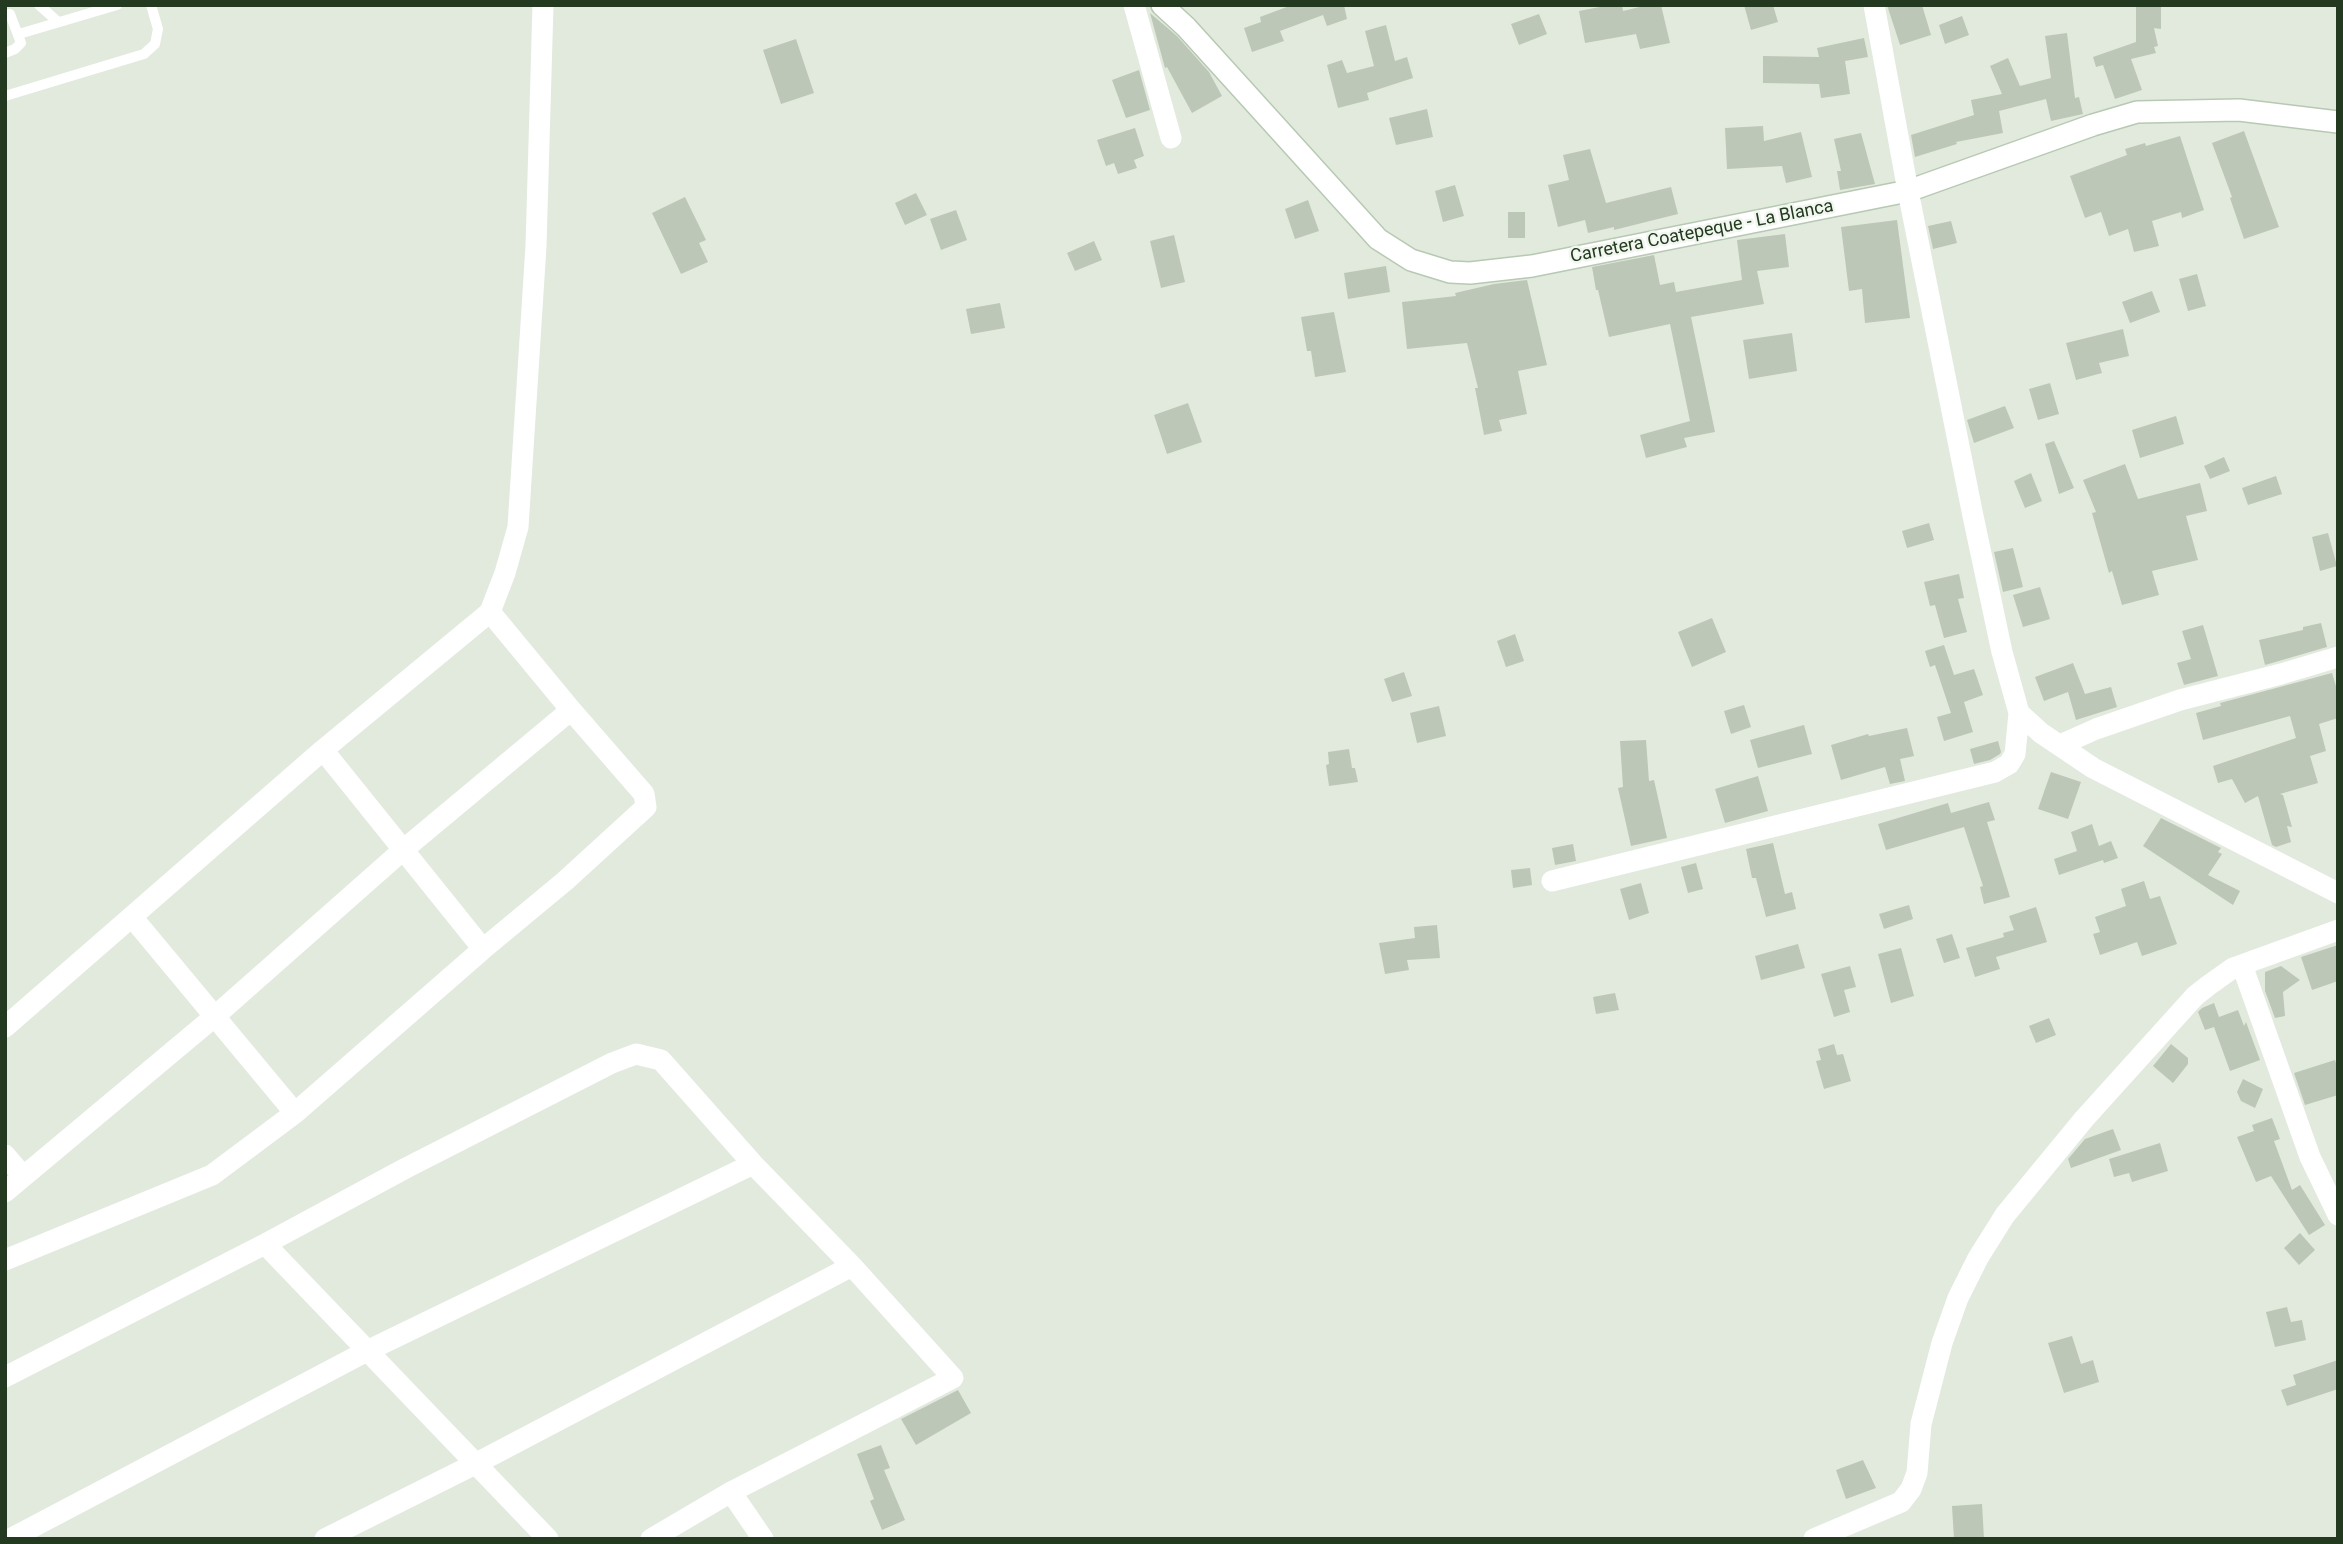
<!DOCTYPE html>
<style>
body{margin:0}
#map{position:relative;width:2343px;height:1544px;overflow:hidden;background:#e2eade;font-family:Roboto,sans-serif}
canvas{display:block}
.frame{position:absolute;inset:0;border:7px solid #233920;pointer-events:none}
</style>
<div id="map">
<canvas width="2343" height="1544"></canvas>
<div class="frame"></div>
</div>
<script>
const g = document.querySelector('canvas').getContext('2d');
g.lineJoin = 'round';
function fill(path, color) {
  g.fillStyle = color;
  g.fill(path, 'evenodd');
}
function poly(rows) {
  const path = new Path2D();
  for (const r of rows) {
    path.moveTo(r[0], r[1]);
    for (let i = 2; i < r.length; i += 2) path.lineTo(r[i], r[i + 1]);
  }
  return path;
}
function strokePath(path, color, width, dash) {
  g.strokeStyle = color;
  g.lineWidth = width;
  g.lineCap = dash ? 'butt' : 'round';
  g.setLineDash(dash || []);
  g.stroke(path);
}
function write(font, color, halo, rows, align = 'center') {
  g.font = font + ' Roboto,sans-serif';
  g.lineWidth = 5;
  g.setLineDash([]);
  g.textBaseline = 'middle';
  g.strokeStyle = halo;
  g.fillStyle = color;
  for (const [text, x, y, turn = 0] of rows) {
    g.save();
    g.translate(x, y);
    g.rotate((+turn || 0) * Math.PI / 180);
    g.textAlign = isNaN(turn) ? turn : align;
    if (halo) g.strokeText(text, 0, 0);
    g.fillText(text, 0, 0);
    g.restore();
  }
}
fill(poly([
 [1292,5,1344,5,1347,19,1327,26,1323,15,1280,31,1284,41,1252,52,1244,28,1261,22,1260,17],
 [1610,5,1622,5,1623,11,1648,5,1661,5,1670,43,1640,49,1636,34,1585,43,1579,11],
 [1744,5,1773,5,1778,22,1751,30],
 [1887,5,1922,5,1931,35,1900,45],
 [2136,5,2161,5,2161,29,2154,28,2158,46,2154,47,2156,53,2131,59,2142,90,2115,99,2103,65,2096,67,2093,57,2136,42],
 [1150,13,1177,36,1209,72,1222,96,1192,113,1167,67,1165,68],
 [1539,14,1547,34,1519,45,1511,24],
 [1962,16,1969,35,1945,44,1939,25],
 [1386,25,1395,61,1407,57,1413,78,1367,93,1369,100,1338,108,1327,65,1342,60,1347,73,1374,66,1365,31],
 [2067,33,2075,98,2079,97,2083,114,2051,121,2046,99,1999,111,2003,133,1956,142,1957,144,1915,157,1911,135,1974,115,1971,100,2002,94,1990,66,2008,58,2020,86,2051,78,2045,36],
 [1864,38,1868,57,1845,61,1850,94,1821,98,1819,84,1763,83,1763,56,1819,57,1817,48],
 [796,39,814,93,781,104,763,50],
 [1139,70,1150,110,1126,118,1112,80],
 [1427,109,1433,137,1396,145,1389,118],
 [1763,126,1764,141,1801,132,1812,177,1786,183,1782,166,1727,169,1725,128],
 [1135,128,1144,156,1134,160,1137,168,1118,174,1114,163,1106,166,1097,140],
 [2244,131,2279,227,2244,239,2230,198,2232,197,2212,143],
 [1861,133,1875,184,1840,190,1837,171,1841,171,1834,139],
 [2180,136,2204,210,2182,218,2181,212,2152,221,2159,246,2134,252,2128,229,2109,236,2101,212,2085,218,2070,176,2127,155,2125,149,2145,143,2146,146],
 [1590,149,1606,203,1671,187,1678,214,1614,230,1614,227,1588,233,1585,220,1558,227,1548,185,1569,180,1563,155],
 [1455,185,1464,216,1443,222,1435,191],
 [916,193,927,215,905,225,895,203],
 [685,197,706,240,699,243,708,262,681,274,652,213],
 [1308,200,1319,231,1295,239,1285,209],
 [956,210,967,240,941,250,930,219],
 [1508,212,1525,212,1525,238,1508,238],
 [1897,220,1910,318,1865,323,1862,289,1849,291,1841,227],
 [1951,221,1957,243,1933,249,1928,226],
 [1785,234,1789,267,1757,271,1764,304,1691,317,1715,432,1684,438,1687,447,1646,458,1640,435,1690,421,1670,324,1609,337,1598,290,1596,290,1592,267,1654,255,1660,285,1674,282,1676,292,1742,280,1737,240],
 [1174,235,1185,282,1161,288,1150,241],
 [1094,241,1102,260,1075,271,1067,253],
 [1386,266,1390,292,1348,299,1344,273],
 [2197,274,2206,306,2188,311,2179,279],
 [1527,280,1547,365,1518,371,1527,414,1499,420,1502,431,1484,435,1475,388,1478,388,1467,343,1407,349,1402,302,1456,296,1455,293,1494,284],
 [2152,291,2160,312,2130,323,2122,302],
 [1000,303,1005,328,971,334,966,309],
 [1334,312,1346,372,1315,377,1311,351,1307,351,1301,317],
 [2123,329,2129,356,2099,363,2102,373,2076,380,2066,343],
 [1792,333,1797,371,1749,379,1743,340],
 [2050,383,2059,414,2038,420,2029,389],
 [1188,403,1202,442,1167,454,1154,415],
 [2005,406,2014,428,1974,443,1967,420],
 [2176,416,2184,444,2140,458,2132,430],
 [2054,441,2074,488,2059,494,2045,444],
 [2224,457,2230,471,2210,479,2204,466],
 [2125,464,2138,499,2200,483,2207,511,2186,516,2198,560,2152,571,2159,595,2122,605,2112,571,2109,573,2092,513,2096,512,2083,480],
 [2031,473,2042,501,2025,508,2014,481],
 [2276,476,2282,494,2248,505,2242,488],
 [1929,523,1934,540,1907,548,1902,531],
 [2328,533,2337,566,2320,571,2312,537],
 [2013,548,2023,587,2003,592,1994,552],
 [1959,574,1964,598,1958,599,1967,632,1944,638,1935,605,1930,606,1924,582],
 [2040,587,2050,619,2023,627,2013,595],
 [1712,618,1726,652,1692,667,1678,632],
 [2321,623,2327,647,2265,665,2259,640,2303,630,2303,627],
 [2203,625,2218,676,2184,685,2177,663,2191,659,2182,631],
 [1515,634,1524,661,1506,667,1497,641],
 [1944,645,1954,675,1974,669,1983,695,1964,702,1973,732,1944,741,1937,717,1951,713,1935,665,1930,667,1925,651],
 [2073,663,2085,694,2111,687,2117,707,2076,720,2068,692,2044,701,2035,677],
 [1404,672,1412,696,1392,702,1384,679],
 [2332,673,2338,693,2338,718,2319,724,2326,751,2310,756,2318,783,2280,794,2283,795,2292,827,2287,826,2291,842,2276,847,2272,845,2258,796,2245,803,2232,779,2218,783,2213,766,2296,738,2290,716,2203,740,2196,713,2221,706,2220,703],
 [1744,705,1751,727,1731,734,1724,711],
 [1439,706,1446,736,1417,743,1410,713],
 [1804,725,1812,754,1758,768,1750,740],
 [1907,728,1914,756,1900,759,1905,781,1890,784,1885,767,1841,780,1831,745,1868,734,1869,736],
 [1646,740,1649,781,1654,780,1667,838,1631,846,1618,788,1623,787,1620,741],
 [1998,741,2001,752,2000,754,1990,760,1974,764,1970,749],
 [1349,749,1352,768,1355,768,1358,782,1329,786,1326,765,1329,764,1328,752],
 [2051,772,2081,782,2068,819,2038,809],
 [1758,776,1768,811,1725,823,1715,789],
 [1989,802,1995,820,1987,822,2010,897,1984,904,1980,887,1983,886,1964,827,1886,850,1878,824,1948,803,1951,813],
 [2161,818,2221,848,2218,852,2222,854,2208,875,2240,891,2233,905,2143,846],
 [2092,824,2099,846,2111,841,2118,858,2104,863,2103,860,2059,875,2054,859,2077,851,2071,832],
 [1773,843,1785,894,1792,892,1796,909,1766,917,1756,878,1752,878,1746,849],
 [1573,844,1576,861,1555,865,1552,848],
 [1696,863,1703,889,1688,893,1681,867],
 [1530,868,1532,885,1513,888,1511,870],
 [2144,881,2150,899,2160,896,2177,944,2142,956,2137,942,2100,955,2093,934,2100,932,2095,917,2126,906,2121,889],
 [1641,883,1649,913,1629,920,1620,889],
 [1909,905,1913,919,1884,929,1879,914],
 [2036,907,2047,942,1996,957,2000,969,1975,977,1966,948,2004,937,2003,933,2014,930,2009,916],
 [1437,925,1440,958,1407,960,1409,970,1385,974,1379,943,1415,938,1414,927],
 [1952,934,1960,958,1944,963,1936,939],
 [1798,944,1805,968,1761,980,1755,956],
 [2338,945,2338,981,2312,990,2301,957],
 [1901,948,1914,996,1891,1003,1878,954],
 [1850,966,1856,987,1844,990,1850,1012,1834,1017,1821,974],
 [2281,966,2300,980,2283,992,2285,1016,2275,1018,2265,991,2265,972],
 [1615,993,1619,1010,1596,1014,1593,997],
 [2214,1003,2219,1017,2238,1010,2244,1026,2246,1022,2260,1060,2230,1071,2214,1027,2205,1030,2198,1012,2202,1008],
 [2049,1018,2056,1035,2036,1043,2029,1026],
 [1834,1044,1837,1055,1843,1054,1851,1081,1824,1089,1816,1061,1821,1060,1818,1049],
 [2171,1044,2188,1058,2188,1064,2173,1083,2153,1066],
 [2335,1060,2338,1070,2338,1095,2305,1105,2294,1073],
 [2243,1079,2263,1089,2255,1108,2241,1101,2237,1092],
 [2272,1118,2280,1139,2274,1141,2292,1190,2300,1185,2325,1225,2309,1235,2271,1176,2256,1182,2237,1137,2254,1131,2252,1125],
 [2113,1129,2121,1150,2071,1168,2068,1159,2085,1139],
 [2160,1143,2168,1171,2132,1182,2129,1173,2114,1177,2109,1159],
 [2300,1233,2315,1250,2299,1265,2284,1248],
 [2287,1307,2291,1322,2302,1320,2306,1340,2275,1347,2266,1312],
 [2072,1336,2081,1364,2093,1360,2099,1382,2064,1393,2048,1343],
 [2338,1360,2338,1389,2287,1406,2281,1390,2296,1385,2293,1375],
 [958,1390,971,1413,916,1445,901,1419],
 [881,1445,890,1468,884,1470,905,1520,882,1530,870,1501,874,1499,857,1454],
 [1863,1460,1876,1488,1846,1499,1836,1470],
 [1982,1504,1984,1539,1954,1539,1952,1506]
]), '#bcc7b7');
const secondary = poly([
 [1162,5,1186,27,1378,239,1411,260,1450,272,1470,273,1532,266,1908,191,2093,125,2137,112,2239,110,2338,122]
]);
strokePath(secondary, '#b7c9b2', 24);
strokePath(poly([
 [39,5,57,21],
 [5,16,10,14,21,43,15,49,5,53],
 [19,34,117,5],
 [5,96,144,54,155,44,158,29,151,5]
]), '#fff', 10);
strokePath(poly([
 [1134,5,1171,138],
 [1874,5,1908,191,1973,516,2002,652,2019,713],
 [2060,745,2096,729,2180,700,2281,674,2338,657],
 [323,750,483,949],
 [1552,881,1995,772,2009,764,2015,754,2019,713,2041,733,2093,768,2338,893],
 [132,917,295,1113],
 [2242,965,2310,1157,2338,1215],
 [5,1027,323,750,490,612,505,573,518,527,536,246,543,5],
 [5,1155,23,1176],
 [5,1192,214,1017,403,850,571,710],
 [265,1244,548,1539],
 [5,1260,212,1175,295,1113,483,949,565,881,646,807,644,794,571,710,490,612],
 [5,1377,265,1244,406,1168,612,1063,636,1054,661,1060,753,1164,852,1266,953,1378,731,1492,651,1539],
 [731,1492,763,1539],
 [10,1539,367,1351,753,1164],
 [325,1539,475,1464,852,1266],
 [1814,1539,1901,1502,1911,1489,1917,1473,1921,1424,1942,1343,1958,1298,1978,1258,2005,1215,2084,1119,2195,996,2209,985,2233,968,2338,930]
]), '#fff', 21);
strokePath(secondary, '#fff', 21);
write('18px', '#233920', '#f1f7ef', [
 ["Carretera Coatepeque - La Blanca",1702,232,-11]
]);
</script>
